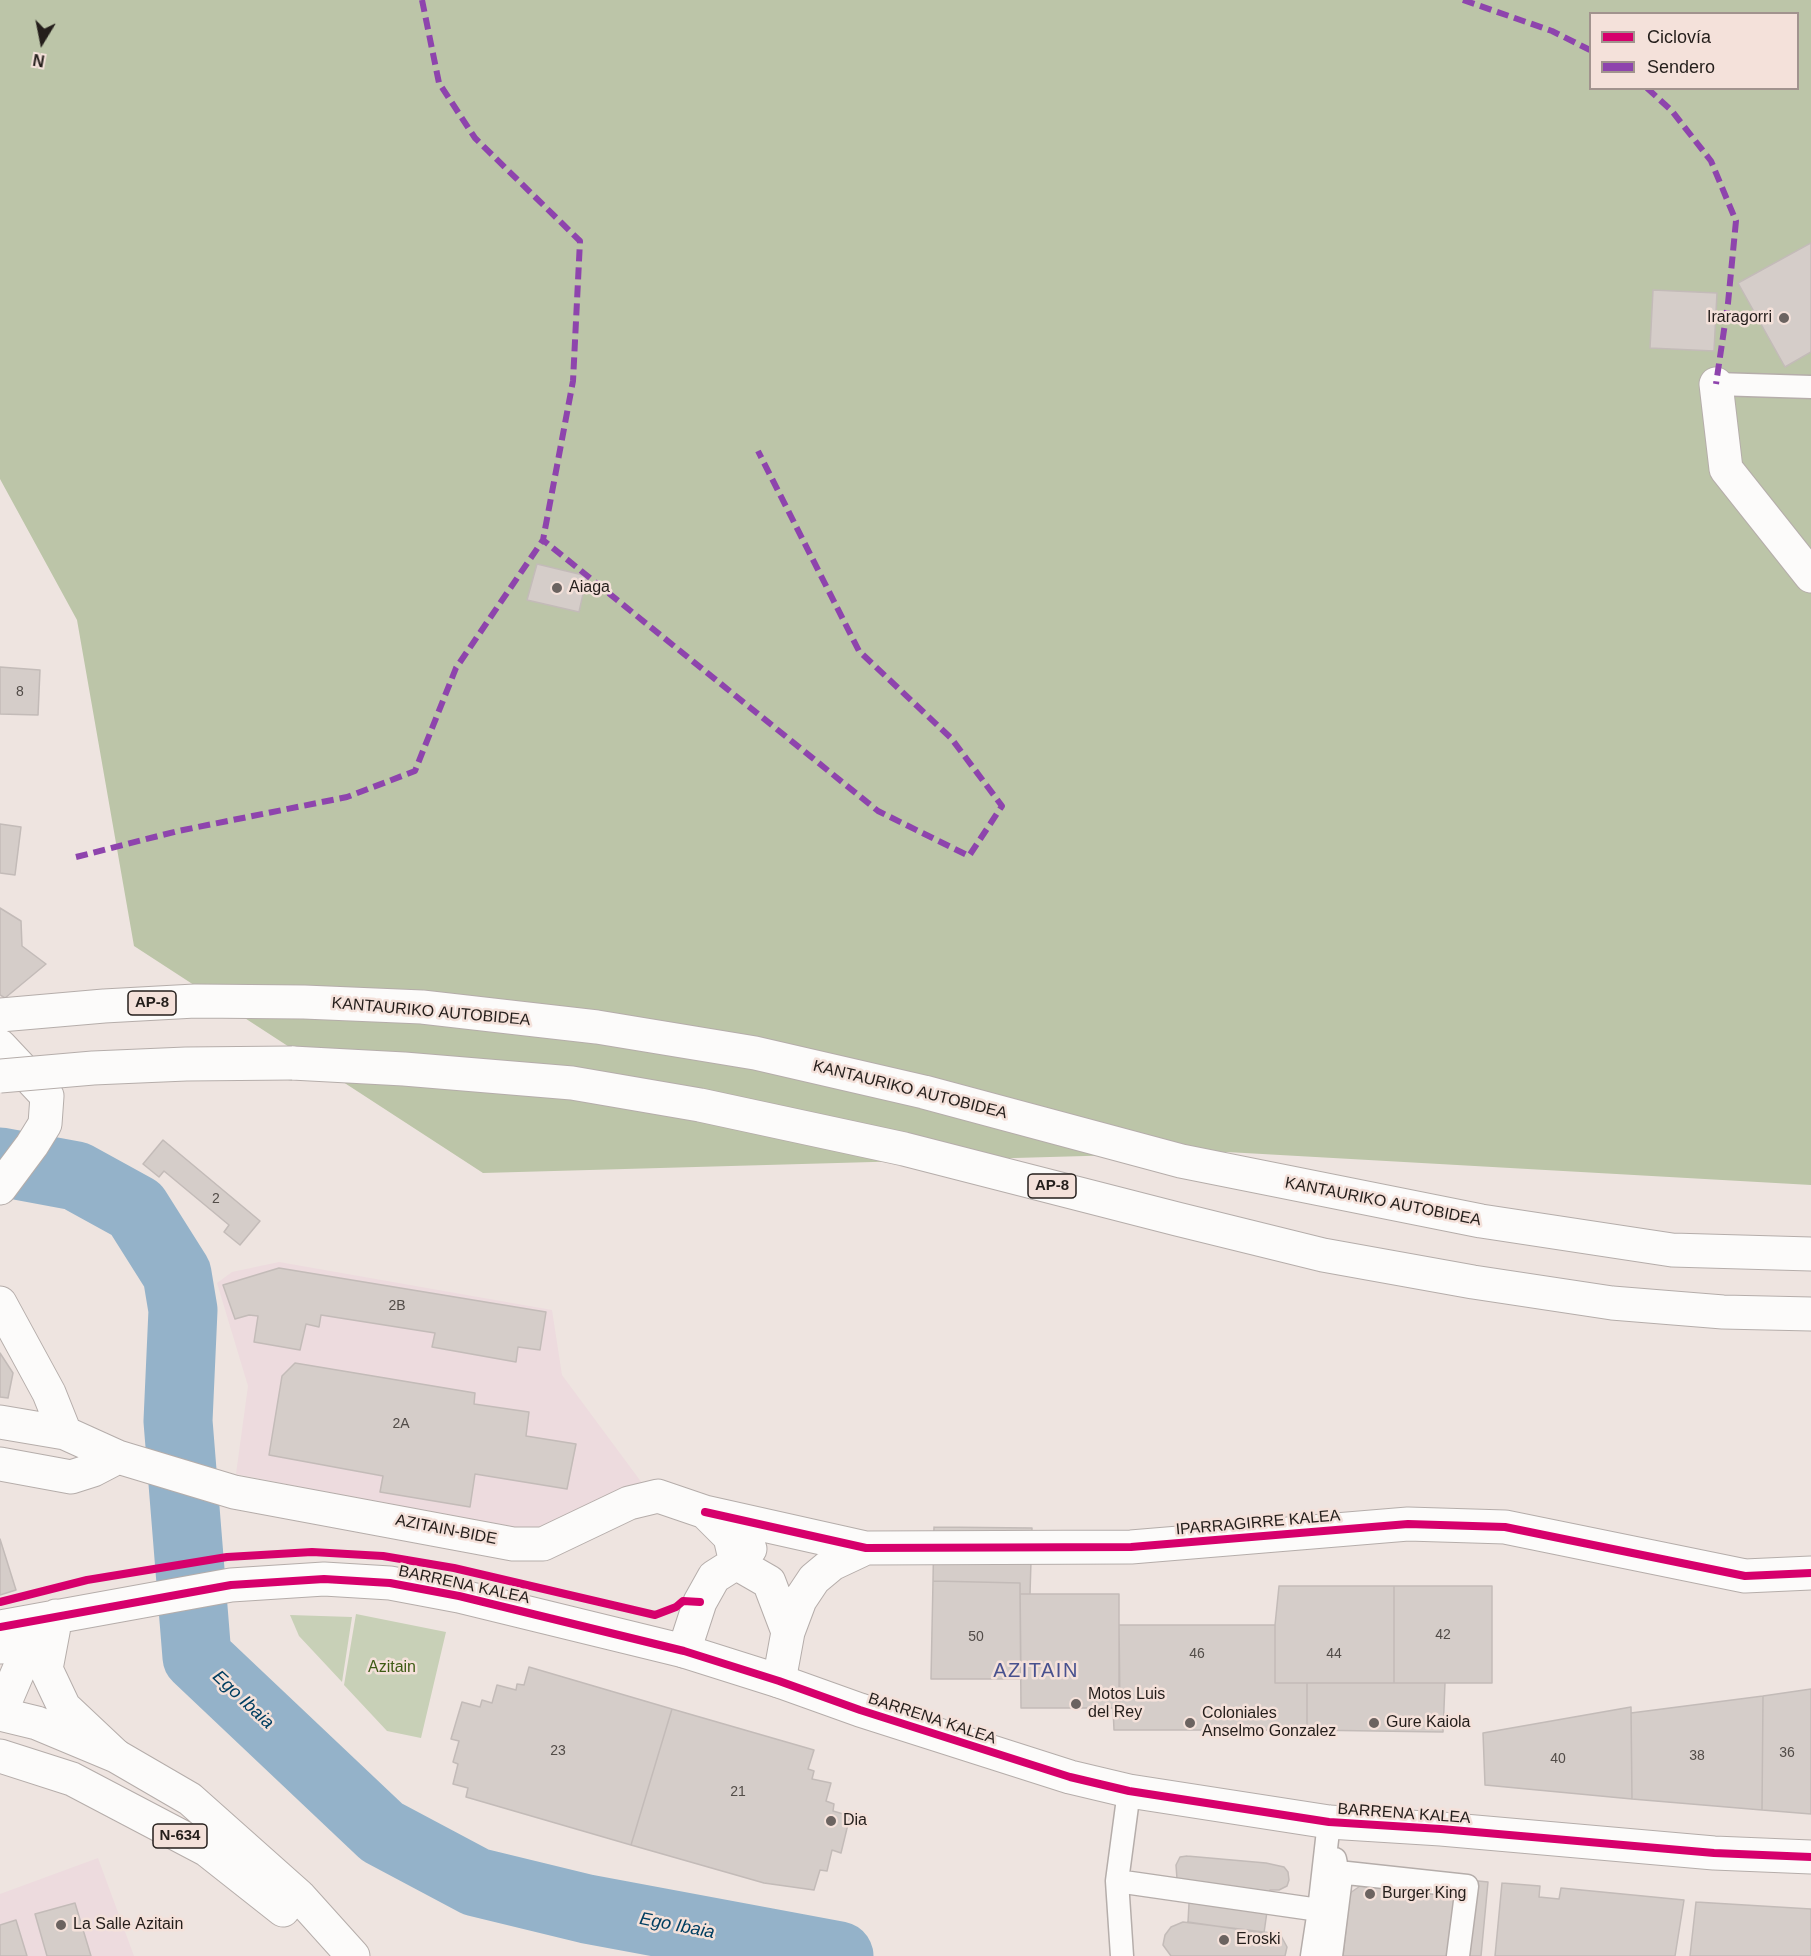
<!DOCTYPE html>
<meta charset="utf-8">
<style>
body{margin:0}
#map{position:relative;width:1811px;height:1956px;overflow:hidden;background:#eee4e0;font-family:Arial,sans-serif}
canvas{display:block}
.legend{position:absolute;left:1589px;top:12px;width:210px;height:78px;box-sizing:border-box;background:#f4e1da;border:2px solid #a1938e;margin:0;padding:8px 10px;list-style:none;font-size:18px;color:#241e1b}
.legend li{display:flex;align-items:center;gap:12px;height:30px}
.legend b{width:30px;border:2px solid #a1938e}
.north{position:absolute;left:12px;top:12px;width:60px;height:60px;-webkit-text-stroke:4px #f4e1da;paint-order:stroke;rotate:190deg;font-size:16px;font-weight:700;line-height:24px;text-align:center;color:#241e1b}
.north::after{content:'';display:block;margin:auto;width:21px;height:27px;background:#241e1b;clip-path:polygon(50% 0,100% 100%,50% 72%,0 100%)}
</style>
<div id="map">
<canvas width="1811" height="1956"></canvas>
<ul class="legend">
<li><b style="height:8px;background:#d6006c"></b>Ciclovía</li>
<li><b style="height:8px;background:#8e44ad"></b>Sendero</li>
</ul>
<div class="north">N</div>
</div>
<script>
const g = document.querySelector('canvas').getContext('2d');
g.lineJoin = 'round';
function fill(path, color) {
  g.fillStyle = color;
  g.fill(path, 'evenodd');
}
function poly(rows) {
  const path = new Path2D();
  for (const r of rows) {
    path.moveTo(r[0], r[1]);
    for (let i = 2; i < r.length; i += 2) path.lineTo(r[i], r[i + 1]);
  }
  return path;
}
function strokePath(path, color, width, dash) {
  g.strokeStyle = color;
  g.lineWidth = width;
  g.lineCap = dash ? 'butt' : 'round';
  g.setLineDash(dash || []);
  g.stroke(path);
}
function write(font, color, halo, rows, align = 'center') {
  g.font = font + ' Arial,sans-serif';
  g.lineWidth = 5;
  g.setLineDash([]);
  g.textBaseline = 'middle';
  g.strokeStyle = halo;
  g.fillStyle = color;
  for (const [text, x, y, turn = 0] of rows) {
    g.save();
    g.translate(x, y);
    g.rotate((+turn || 0) * Math.PI / 180);
    g.textAlign = isNaN(turn) ? turn : align;
    if (halo) g.strokeText(text, 0, 0);
    g.fillText(text, 0, 0);
    g.restore();
  }
}
fill(poly([
 [279,1262,552,1310,562,1375,642,1483,547,1528,502,1527,236,1474,248,1386,217,1283,232,1272],
 [98,1858,134,1956,0,1956,0,1894]
]), '#eddbde');
fill(poly([
 [356,1614,446,1632,421,1738,387,1731,344,1685],
 [290,1615,352,1617,342,1682,299,1636]
]), '#c8d0b7');
fill(poly([
 [0,0,1811,0,1811,1185,1227,1152,483,1173,134,946,77,620,0,479],
 [1590,14,1798,14,1798,88,1590,88]
]), '#bcc5a8');
strokePath(poly([
 [0,1162,76,1176,136,1209,177,1274,183,1310,178,1421,197,1657,382,1832,476,1882,587,1909,839,1956]
]), '#94b2c9', 69);
const building = poly([
 [1811,243,1811,352,1785,367,1738,283,1811,243],
 [1653,290,1717,293,1714,351,1650,348,1653,290],
 [537,564,587,576,579,612,527,600,537,564],
 [0,667,40,670,38,715,0,714,0,667],
 [0,824,21,827,15,875,0,873,0,824],
 [0,908,21,921,22,946,46,964,5,998,0,995,0,908],
 [163,1140,260,1221,240,1245,224,1232,229,1225,164,1171,159,1177,143,1164,163,1140],
 [279,1268,546,1312,540,1350,518,1347,516,1362,432,1347,435,1333,321,1315,319,1327,306,1324,300,1350,254,1342,258,1316,249,1315,235,1319,223,1285,279,1268],
 [0,1353,13,1373,8,1398,0,1397,0,1353],
 [295,1363,475,1393,474,1404,529,1412,526,1436,576,1444,567,1489,475,1474,470,1507,380,1492,383,1476,269,1455,282,1376,295,1363],
 [934,1527,1032,1528,1030,1594,1020,1594,1020,1583,933,1581,934,1527],
 [0,1539,16,1590,0,1595,0,1539],
 [933,1581,1020,1583,1021,1679,931,1679,933,1581],
 [1279,1586,1394,1586,1394,1683,1275,1683,1275,1625,1279,1586],
 [1394,1586,1492,1586,1492,1683,1394,1683,1394,1586],
 [1020,1594,1119,1594,1119,1708,1021,1708,1020,1594],
 [1119,1625,1275,1625,1275,1683,1307,1683,1307,1730,1114,1730,1113,1708,1120,1708,1119,1625],
 [529,1667,672,1709,631,1845,466,1797,468,1788,453,1784,458,1764,453,1762,459,1741,451,1739,462,1702,480,1707,482,1700,492,1703,497,1685,516,1690,517,1684,524,1685,529,1667],
 [1307,1683,1445,1683,1443,1732,1307,1730,1307,1683],
 [1811,1689,1811,1814,1762,1810,1763,1696,1811,1689],
 [1763,1696,1762,1810,1632,1799,1631,1713,1763,1696],
 [1631,1707,1632,1799,1485,1785,1483,1733,1631,1707],
 [672,1709,814,1750,808,1769,814,1771,812,1779,831,1783,826,1801,834,1804,833,1811,850,1816,841,1853,832,1850,827,1871,820,1870,814,1890,764,1883,631,1845,672,1709],
 [1187,1856,1266,1863,1284,1867,1288,1872,1289,1880,1287,1886,1279,1890,1270,1890,1264,1933,1188,1922,1190,1885,1177,1879,1176,1865,1180,1857,1187,1856],
 [1382,1871,1488,1882,1481,1956,1343,1956,1350,1893,1382,1871],
 [1502,1883,1540,1886,1539,1897,1559,1899,1561,1888,1684,1900,1675,1956,1495,1956,1502,1883],
 [1696,1902,1811,1909,1811,1956,1690,1956,1696,1902],
 [75,1903,91,1956,47,1956,35,1914,75,1903],
 [16,1920,27,1956,0,1956,0,1925,16,1920],
 [1183,1922,1280,1934,1287,1947,1285,1956,1171,1956,1163,1945,1165,1935,1171,1927,1183,1922]
]);
fill(building, '#d5cdc9');
strokePath(building, '#c3bbb8', 1.5);
const lane = poly([
 [1716,384,1811,387],
 [1129,1791,1117,1881,1319,1910,1329,1822],
 [1338,1872,1467,1886,1458,1956],
 [1117,1881,1122,1956],
 [1312,1956,1319,1910],
 [1331,1956,1340,1885,1335,1859]
]);
const street = poly([
 [1716,384,1726,469,1811,576],
 [0,1046,47,1096,45,1124,32,1145,0,1188],
 [0,1303,49,1393,65,1433],
 [0,1422,65,1433,118,1457,234,1492,513,1544,543,1544,629,1503,658,1496,705,1512,730,1537,736,1563],
 [0,1464,71,1477,93,1470,118,1457],
 [705,1512,866,1548,1131,1547,1408,1524,1505,1527,1745,1576,1811,1573],
 [736,1563,769,1582,788,1632,779,1681],
 [788,1632,800,1600,814,1579,832,1564,866,1548],
 [0,1647,29,1646],
 [684,1651,700,1602,714,1577,736,1563,750,1549]
]);
const secondary = poly([
 [56,1616,46,1669,64,1707,115,1755],
 [0,1627,231,1585,324,1579,390,1583,459,1596,684,1651,779,1681,860,1710,1070,1777,1129,1791,1329,1822,1441,1829,1714,1853,1811,1857],
 [0,1714,29,1646,51,1622]
]);
const highway = poly([
 [0,1015,104,1006,195,1001,304,1002,422,1007,597,1027,755,1053,924,1092,1181,1161,1481,1221,1672,1250,1811,1254],
 [292,1063,404,1069,572,1083,700,1105,904,1149,1177,1219,1323,1255,1473,1282,1612,1303,1723,1312,1811,1314],
 [0,1714,37,1723,116,1756,190,1799,299,1896,353,1956],
 [0,1756,72,1779,207,1850,283,1910]
]);
strokePath(lane, '#b5adaa', 25);
strokePath(street, '#b5adaa', 35);
strokePath(secondary, '#b5adaa', 35);
strokePath(highway, '#b5adaa', 35);
strokePath(lane, '#fcfbfa', 22);
strokePath(street, '#fcfbfa', 33);
strokePath(secondary, '#fcfbfa', 33);
strokePath(highway, '#fcfbfa', 33);
const highwayBridge = poly([
 [0,1076,93,1068,186,1064,292,1063]
]);
strokePath(highwayBridge, '#b5adaa', 35, []);
strokePath(highwayBridge, '#fcfbfa', 33);
strokePath(poly([
 [422,0,439,83,475,138,580,241,573,381,543,540,878,811,969,856,1002,806,951,738,859,651,758,451],
 [1463,0,1552,31,1590,50],
 [1647,88,1672,111,1711,161,1736,221,1728,303,1716,384],
 [76,857,178,831,347,797,415,771,456,668,543,540]
]), '#8e44ad', 6, [12, 6]);
strokePath(poly([
 [705,1512,866,1548,1131,1547,1408,1524,1505,1527,1745,1576,1811,1573],
 [0,1602,87,1580,227,1557,312,1552,383,1556,454,1568,655,1615,676,1607,683,1601,700,1602],
 [0,1627,231,1585,324,1579,390,1583,459,1596,684,1651,779,1681,860,1710,1070,1777,1129,1791,1329,1822,1441,1829,1714,1853,1811,1857]
]), '#d6006c', 8);
for (const [x, y, r, color] of [
 [1784,318,6,"#6b6360"],
 [557,588,6,"#6b6360"],
 [1076,1704,6,"#6b6360"],
 [1190,1723,6,"#6b6360"],
 [1374,1723,6,"#6b6360"],
 [831,1821,6,"#6b6360"],
 [1370,1894,6,"#6b6360"],
 [61,1925,6,"#6b6360"],
 [1224,1940,6,"#6b6360"]
]) {
  const dot = new Path2D();
  dot.arc(x, y, r, 0, 2 * Math.PI);
  g.fillStyle = color;
  g.fill(dot);
  strokePath(dot, '#f4e1da', 2);
}
write('14px', '#524c48', null, [
 ["8",20,692],
 ["2",216,1199],
 ["2B",397,1306],
 ["2A",401,1424],
 ["42",1443,1635],
 ["50",976,1637],
 ["46",1197,1654],
 ["44",1334,1654],
 ["23",558,1751],
 ["36",1787,1753],
 ["38",1697,1756],
 ["40",1558,1759],
 ["21",738,1792]
]);
for (const [x, y, w] of [
 [152,1003,48],
 [1052,1186,48],
 [180,1836,54]
]) {
  const box = new Path2D();
  box.roundRect(x - w / 2, y - 12, w, 24, 4.5);
  g.fillStyle = '#f4e1da';
  g.fill(box);
  strokePath(box, '#241e1b', 1.5);
}
write('bold 15px', '#241e1b', null, [
 ["AP-8",152,1003],
 ["AP-8",1052,1186],
 ["N-634",180,1836]
]);
write('16px', '#241e1b', '#f4e1da', [
 ["Iraragorri",1772,318,"right"],
 ["Aiaga",569,588],
 ["Motos Luis",1088,1695],
 ["del Rey",1088,1713],
 ["Coloniales",1202,1714],
 ["Anselmo Gonzalez",1202,1732],
 ["Gure Kaiola",1386,1723],
 ["Dia",843,1821],
 ["Burger King",1382,1894],
 ["La Salle Azitain",73,1925],
 ["Eroski",1236,1940]
], 'left');
write('16px', '#241e1b', '#f4e1da', [
 ["KANTAURIKO AUTOBIDEA",431,1012,5],
 ["KANTAURIKO AUTOBIDEA",910,1090,14],
 ["KANTAURIKO AUTOBIDEA",1383,1202,11],
 ["IPARRAGIRRE KALEA",1258,1523,-5],
 ["AZITAIN-BIDE",446,1530,11],
 ["BARRENA KALEA",464,1585,12],
 ["BARRENA KALEA",932,1719,18],
 ["BARRENA KALEA",1404,1814,4]
]);
write('16px', '#3e5b14', '#f4e1da', [
 ["Azitain",392,1668]
]);
write('italic 18px', '#003e61', '#f4e1da', [
 ["Ego Ibaia",243,1700,43],
 ["Ego Ibaia",677,1926,11]
]);
g.letterSpacing = '1.5px';
write('20px', '#48518e', '#f4e1da', [
 ["AZITAIN",1036,1671]
]);
g.letterSpacing = '0px';
</script>
